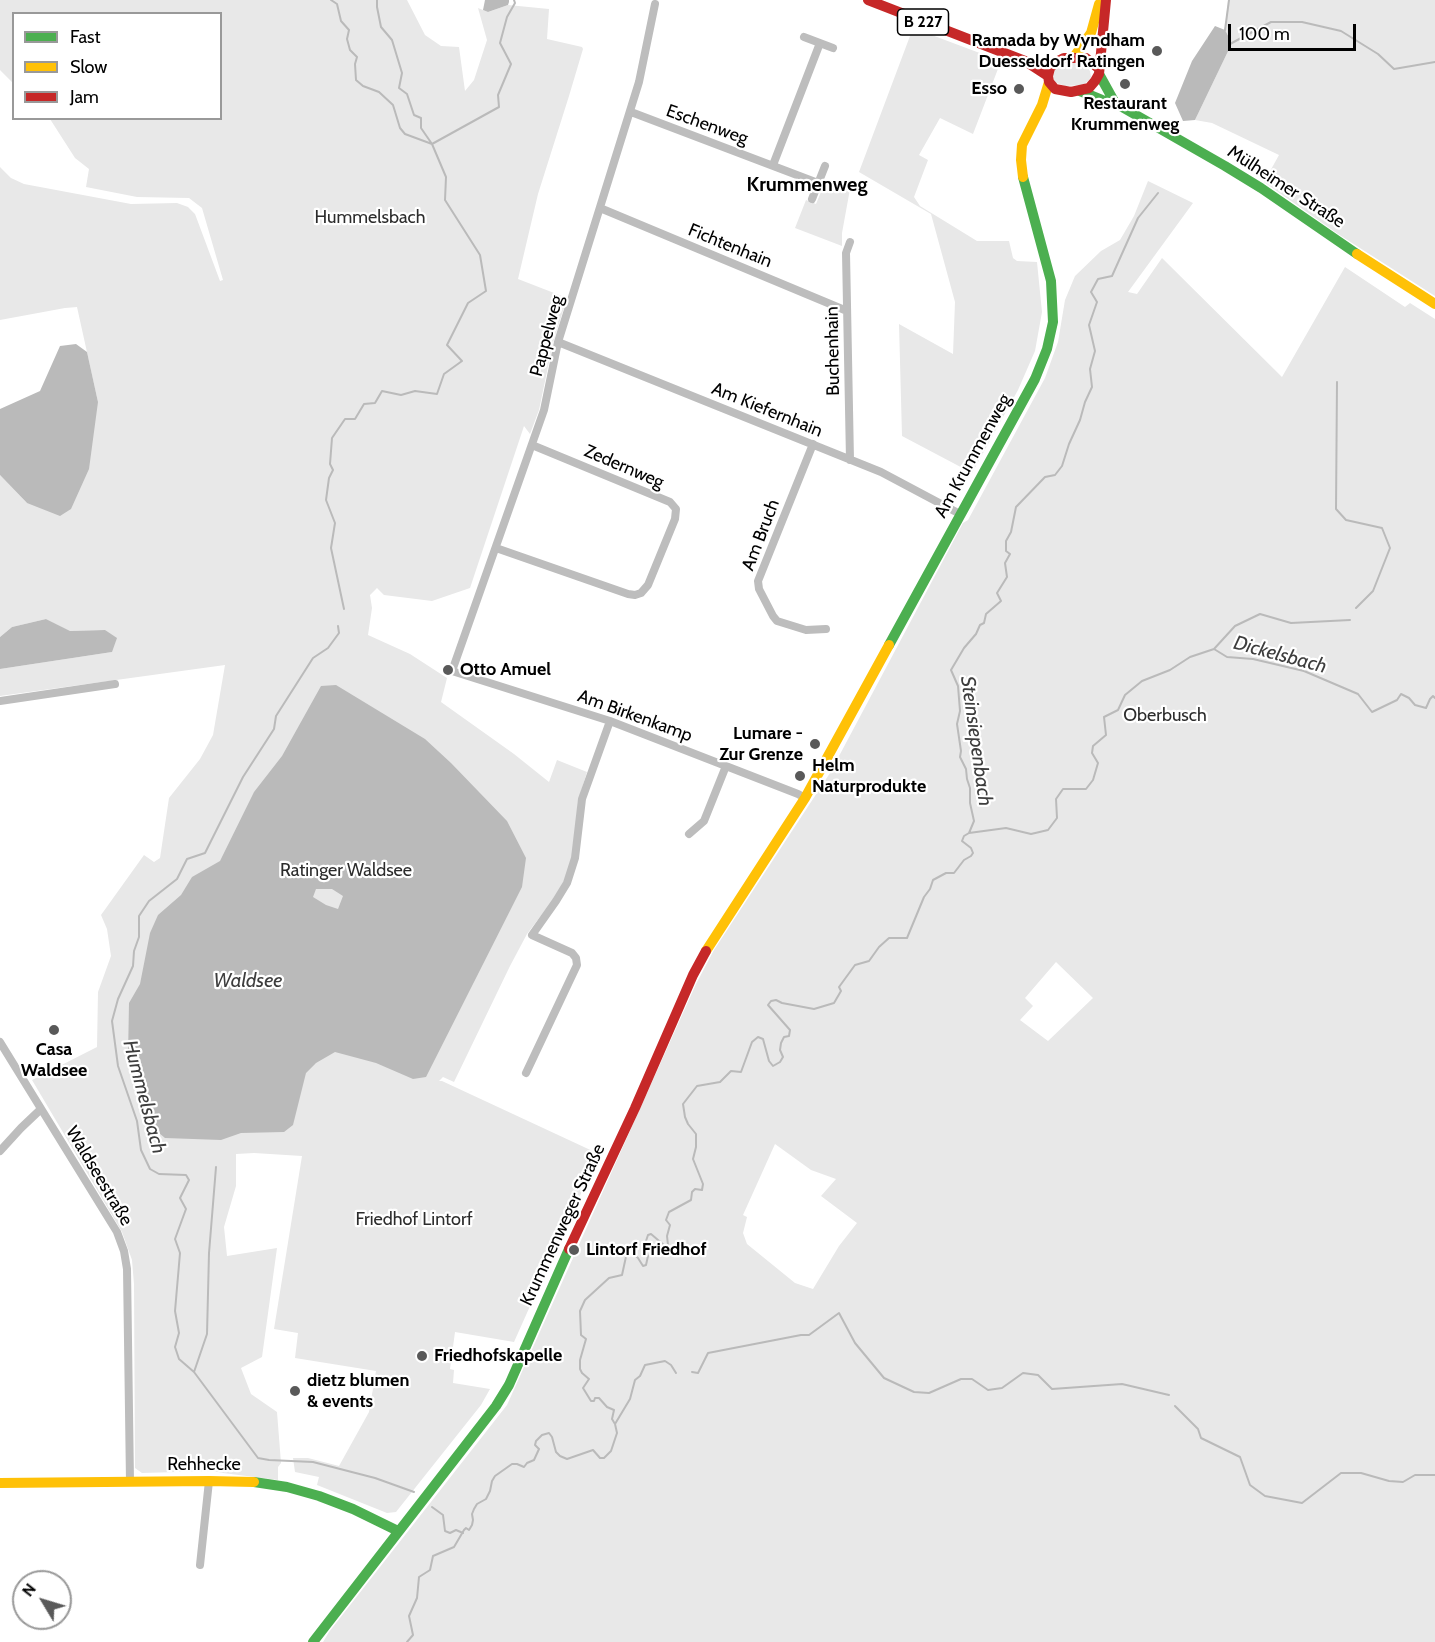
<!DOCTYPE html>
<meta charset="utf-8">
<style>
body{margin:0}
#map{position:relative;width:1435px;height:1642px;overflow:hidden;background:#fff;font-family:Cabin,sans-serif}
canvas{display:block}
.legend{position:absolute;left:12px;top:12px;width:210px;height:108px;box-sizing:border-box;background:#fff;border:2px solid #999;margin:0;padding:8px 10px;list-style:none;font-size:18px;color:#000}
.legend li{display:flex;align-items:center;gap:12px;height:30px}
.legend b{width:30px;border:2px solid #999}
.north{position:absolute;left:12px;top:1570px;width:60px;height:60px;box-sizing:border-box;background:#fff;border:2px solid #999;border-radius:50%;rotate:308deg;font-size:16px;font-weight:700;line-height:24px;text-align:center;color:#000}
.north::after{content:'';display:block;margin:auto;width:21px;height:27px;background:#595959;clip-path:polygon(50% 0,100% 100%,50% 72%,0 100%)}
.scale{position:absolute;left:1228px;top:24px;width:128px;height:27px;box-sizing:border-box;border:3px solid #000;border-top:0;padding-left:8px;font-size:18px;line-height:21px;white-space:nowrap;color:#000;-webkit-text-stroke:4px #fff;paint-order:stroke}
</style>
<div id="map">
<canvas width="1435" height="1642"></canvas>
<ul class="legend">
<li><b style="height:8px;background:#4caf50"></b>Fast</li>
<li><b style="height:8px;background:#ffc107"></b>Slow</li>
<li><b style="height:8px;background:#c62828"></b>Jam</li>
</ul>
<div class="north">N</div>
<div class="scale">100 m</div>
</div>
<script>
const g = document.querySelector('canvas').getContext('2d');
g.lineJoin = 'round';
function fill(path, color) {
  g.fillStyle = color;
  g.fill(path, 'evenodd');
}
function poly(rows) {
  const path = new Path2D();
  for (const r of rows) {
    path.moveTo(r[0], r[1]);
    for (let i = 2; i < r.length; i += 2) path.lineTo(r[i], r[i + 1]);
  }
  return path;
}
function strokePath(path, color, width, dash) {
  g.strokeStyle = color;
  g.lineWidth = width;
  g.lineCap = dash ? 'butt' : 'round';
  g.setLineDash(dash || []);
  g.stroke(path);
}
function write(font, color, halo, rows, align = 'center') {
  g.font = font + ' Cabin,sans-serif';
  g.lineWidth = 4.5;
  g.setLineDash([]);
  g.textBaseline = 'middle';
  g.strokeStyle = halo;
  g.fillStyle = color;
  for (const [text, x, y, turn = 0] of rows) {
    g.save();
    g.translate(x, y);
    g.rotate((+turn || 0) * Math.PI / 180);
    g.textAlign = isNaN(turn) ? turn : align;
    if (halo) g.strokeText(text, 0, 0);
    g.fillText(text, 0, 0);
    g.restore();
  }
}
fill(poly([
 [0,0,407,0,425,35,441,46,459,47,465,91,474,80,487,40,478,8,488,12,508,5,549,9,547,39,582,47,583,49,569,96,538,194,518,279,567,298,553,343,539,410,530,434,524,426,470,588,432,601,384,595,377,588,370,595,372,608,368,635,410,654,447,678,441,702,514,754,549,782,557,760,587,772,578,801,573,855,564,881,552,901,527,934,510,966,454,1082,443,1077,439,1081,442,1081,599,1154,552,1257,545,1261,537,1278,539,1286,514,1342,455,1332,450,1369,454,1370,453,1383,490,1389,481,1405,396,1512,387,1513,317,1485,319,1477,295,1472,293,1458,308,1458,339,1466,369,1412,376,1371,295,1358,298,1333,274,1329,302,1156,254,1153,236,1154,236,1186,224,1227,227,1256,277,1248,262,1357,241,1368,251,1394,277,1412,281,1463,278,1467,278,1480,223,1473,213,1471,142,1473,135,1468,134,1284,132,1260,122,1232,32,1080,97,1047,98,992,111,956,107,929,101,915,144,855,154,862,160,858,169,798,200,759,213,735,225,665,0,696,0,669,112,652,105,630,69,631,46,619,12,627,0,637,0,475,27,503,98,402,77,307,65,308,0,320,0,167,11,178,24,184,131,204,177,203,188,207,195,214,220,281,223,280,202,208,189,198,137,197,86,187,89,169,75,158,50,119,220,118,220,14,14,14,13,83,0,70],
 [1228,0,1435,0,1435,296,1338,234,1264,182,1279,155,1212,123,1195,120,1232,43,1225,30],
 [913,28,1001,61,973,134,940,118,919,155,928,160,914,197,920,206,977,241,1009,241,1013,258,1017,261,1037,262,1042,312,1035,351,1018,390,972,473,902,436,899,324,953,354,955,302,931,214,859,172],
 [1070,63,1077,63,1086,66,1090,71,1091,77,1088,81,1083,85,1065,86,1054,82,1053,72,1056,68],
 [826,180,850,189,842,233,842,246,795,228,806,200,816,204],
 [1148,181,1193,203,1128,292,1137,294,1162,258,1282,377,1345,267,1405,307,1410,303,1435,319,1435,1642,323,1642,329,1632,507,1405,696,984,714,950,830,773,963,523,968,520,1045,378,1058,342,1065,300,1075,276,1101,251,1120,240,1134,216],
 [1056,962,1093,998,1048,1041,1020,1020,1033,1006,1025,998],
 [775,1144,811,1170,836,1179,821,1196,857,1223,839,1246,813,1289,795,1283,747,1244,743,1233,747,1217,743,1215]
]), '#e8e8e8');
fill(poly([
 [485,0,509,0,509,2,508,5,488,12,483,10],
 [1215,26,1225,30,1232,43,1195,120,1183,121,1175,103,1192,61],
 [76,344,87,352,98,402,89,469,71,509,60,516,27,503,0,475,0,409,40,391,60,346],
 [46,619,70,631,105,630,117,638,112,652,0,669,0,637,12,627],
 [336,685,425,739,451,763,507,821,526,858,522,887,426,1077,413,1079,376,1063,335,1052,316,1063,306,1073,293,1125,284,1132,241,1133,221,1140,165,1138,153,1128,144,1112,138,1078,128,1057,129,1003,140,984,150,933,158,915,181,895,192,877,220,861,254,792,282,756,321,686],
 [316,889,332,889,343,896,338,909,326,905,313,897]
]), '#bababa');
strokePath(poly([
 [331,0,337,4,341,21,349,30,347,39,350,50,357,57,355,64,356,80,363,86,379,92,393,105,400,128,405,134,432,144,499,107,498,95,511,64,500,43,507,17,515,3,514,0],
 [1225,30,1229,0],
 [1230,44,1271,22,1302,22,1341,31,1378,54,1394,69,1435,62],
 [1337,382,1336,509,1346,520,1382,528,1390,548,1373,591,1356,608],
 [344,609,331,548,335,523,326,500,329,478,333,470,330,464,332,438,345,419,355,419,364,404,375,403,382,391,401,395,415,391,437,394,444,374,462,361,447,345,468,303,486,291,480,255,445,200,446,177,432,144,421,128,421,118,414,115,407,94,399,88,402,73,392,40,381,27,377,7,377,0],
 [338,626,339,633,328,648,313,658,276,716,274,729,243,777,205,853,187,859,177,879,149,901,139,916,139,937,134,951,133,966,118,999,112,1021,118,1066,137,1121,141,1150,150,1169,159,1174,186,1175,189,1180,180,1198,186,1209,175,1239,180,1253,175,1311,179,1333,175,1347,179,1359,194,1372,258,1458,269,1460,313,1462,375,1478,414,1492],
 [1214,649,1235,626,1260,614,1291,623,1350,620],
 [969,833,974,821,970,803,970,788,967,779,966,769,960,757,961,751,957,724,960,711,958,686,951,670,964,648,976,634,980,625,984,623,986,614,1001,601,997,593,1007,577,1005,563,1010,554,1006,551,1006,541,1011,532,1016,507,1045,477,1055,475,1062,466,1069,444,1080,420,1085,402,1092,387,1090,369,1095,351,1089,325,1097,302,1091,292,1098,279,1112,276,1138,218,1158,193],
 [194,1372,207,1334,209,1253,216,1167],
 [692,1372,698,1373,708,1353,801,1335,809,1335,839,1313,855,1343,884,1378,914,1392,929,1393,961,1379,972,1379,988,1390,1002,1388,1023,1373,1038,1375,1052,1389,1122,1384,1169,1395],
 [1175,1406,1198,1429,1201,1438,1240,1457,1250,1485,1265,1496,1302,1503,1341,1473,1361,1473,1389,1481,1403,1482,1415,1475,1435,1475],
 [615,1424,630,1399,635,1380,640,1376,645,1365,665,1361,671,1365,676,1373],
 [432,1507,443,1515,445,1531,450,1533,456,1530,463,1533],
 [407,1642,413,1635,409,1616,417,1598,419,1577,430,1570,433,1556,454,1547,464,1530,466,1528,469,1530,472,1525,473,1520,472,1514,474,1509,477,1504,486,1499,490,1491,492,1481,495,1476,512,1464,517,1464,524,1467,527,1463,534,1460,539,1449,535,1445,536,1441,542,1435,549,1433,552,1437,556,1452,560,1456,567,1459,593,1450,600,1458,604,1458,611,1451,617,1433,615,1424,612,1419,614,1410,607,1407,599,1398,595,1398,594,1401,591,1401,583,1388,589,1379,582,1373,580,1369,580,1360,586,1339,581,1335,580,1311,585,1300,609,1278,622,1275,627,1252,630,1251,638,1258,643,1266,646,1265,648,1256,644,1247,648,1235,651,1234,665,1246,668,1245,667,1236,670,1225,666,1220,669,1212,691,1200,692,1192,695,1189,702,1190,703,1184,693,1159,696,1147,696,1134,688,1124,685,1117,683,1104,697,1086,720,1082,731,1071,741,1072,752,1042,758,1037,763,1039,769,1061,773,1066,780,1062,783,1057,780,1050,781,1043,784,1037,789,1036,790,1030,768,1005,771,1001,776,1000,782,1003,814,1009,834,1003,841,991,839,987,855,965,869,961,879,947,889,938,907,938,924,897,930,889,933,880,946,873,954,873,964,860,971,856,973,853,971,848,962,841,964,836,969,833,1006,828,1031,834,1048,830,1057,818,1056,799,1063,789,1086,789,1093,780,1098,763,1092,753,1093,746,1106,735,1104,717,1118,710,1125,695,1142,681,1170,670,1190,657,1214,649,1227,657,1253,659,1304,671,1358,694,1372,712,1397,700,1401,694,1409,698,1415,705,1426,708,1430,699,1433,696,1435,698]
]), '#bababa', 2);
strokePath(poly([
 [655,4,639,82,558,342,544,410,452,671,610,721,798,794,805,798],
 [804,37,833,48],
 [631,112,818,183],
 [773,165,820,43],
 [812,199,825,166],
 [600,208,847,311],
 [558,342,881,472,960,514],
 [813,444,758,581,759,589,773,616,777,621,806,630,826,629],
 [850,460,846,253,850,242],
 [496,548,628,594,635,595,641,593,648,585,675,519,676,509,670,502,532,445],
 [0,701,115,684],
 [689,834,704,821,726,766],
 [0,1042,117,1232,124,1251,127,1269,130,1482],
 [526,1073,577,965,576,958,572,953,532,935,556,901,567,883,575,858,582,799,610,721],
 [0,1151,21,1128,41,1109],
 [200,1565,209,1481]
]), '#bdbdbd', 8);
strokePath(poly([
 [1099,74,1115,103],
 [1080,91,1102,100,1115,103,1225,166,1261,188,1357,254],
 [889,645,1035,379,1047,349,1053,322,1051,281,1023,177],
 [254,1482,287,1487,319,1496,353,1509,398,1531],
 [313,1642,496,1406,509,1385,569,1249]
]), '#4caf50', 10);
strokePath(poly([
 [1074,57,1091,33,1099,4],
 [1023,177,1021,160,1022,145,1042,105,1049,82],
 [1357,254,1435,304],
 [706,951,805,798,889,645],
 [0,1483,209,1481,254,1482]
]), '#ffc107', 10);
strokePath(poly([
 [868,0,1025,61,1048,76],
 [1098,68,1086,58,1064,58,1056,62,1050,68,1048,76,1049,82,1055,89,1071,92,1089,88,1095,81,1099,74,1106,0],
 [569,1249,635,1108,693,975,706,951]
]), '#c62828', 10);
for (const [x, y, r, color] of [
 [1157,51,6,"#595959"],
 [1125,84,6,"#595959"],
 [1019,89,6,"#595959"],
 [448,670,6,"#595959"],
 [815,744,6,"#595959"],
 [800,776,6,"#595959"],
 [54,1030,6,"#595959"],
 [574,1250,6,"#595959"],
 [422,1356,6,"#595959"],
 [295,1391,6,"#595959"]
]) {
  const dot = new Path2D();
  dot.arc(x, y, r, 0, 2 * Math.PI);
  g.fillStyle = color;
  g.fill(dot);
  strokePath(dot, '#fff', 2);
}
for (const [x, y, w] of [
 [923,22,51]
]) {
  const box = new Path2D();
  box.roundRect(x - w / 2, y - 13, w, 26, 4.5);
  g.fillStyle = '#fff';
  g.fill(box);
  strokePath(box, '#000', 1.5);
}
write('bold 16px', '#000', null, [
 ["B 227",923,22]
]);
write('bold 18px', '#000', '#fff', [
 ["Ramada by Wyndham",1145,41,"right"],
 ["Duesseldorf Ratingen",1145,62,"right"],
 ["Esso",1007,89,"right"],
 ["Restaurant",1125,104,"center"],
 ["Krummenweg",1125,125,"center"],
 ["Otto Amuel",460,670],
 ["Lumare -",803,734,"right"],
 ["Zur Grenze",803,755,"right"],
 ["Helm",812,766],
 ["Naturprodukte",812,787],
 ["Casa",54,1050,"center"],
 ["Waldsee",54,1071,"center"],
 ["Lintorf Friedhof",586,1250],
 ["Friedhofskapelle",434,1356],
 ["dietz blumen",307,1381],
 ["& events",307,1402]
], 'left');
write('18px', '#000', '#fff', [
 ["Eschenweg",707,125,20],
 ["Mülheimer Straße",1286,187,33],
 ["Fichtenhain",730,246,22],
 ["Pappelweg",547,336,-75],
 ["Buchenhain",833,351,-91],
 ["Am Kiefernhain",767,410,22],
 ["Am Krummenweg",973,456,-61],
 ["Zedernweg",624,467,23],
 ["Am Bruch",761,535,-69],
 ["Am Birkenkamp",635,716,20],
 ["Waldseestraße",99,1176,59],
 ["Krummenweger Straße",563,1225,-65],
 ["Rehhecke",204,1465]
]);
write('18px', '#2c2c2c', '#fff', [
 ["Hummelsbach",370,218],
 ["Oberbusch",1165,716],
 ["Ratinger Waldsee",346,871],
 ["Friedhof Lintorf",414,1220]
]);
write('bold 20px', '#000', '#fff', [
 ["Krummenweg",807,185]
]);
write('italic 20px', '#3d3d3d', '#fff', [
 ["Dickelsbach",1280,655,15],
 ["Steinsiepenbach",976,741,82],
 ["Waldsee",248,981],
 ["Hummelsbach",144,1097,75]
]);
</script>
